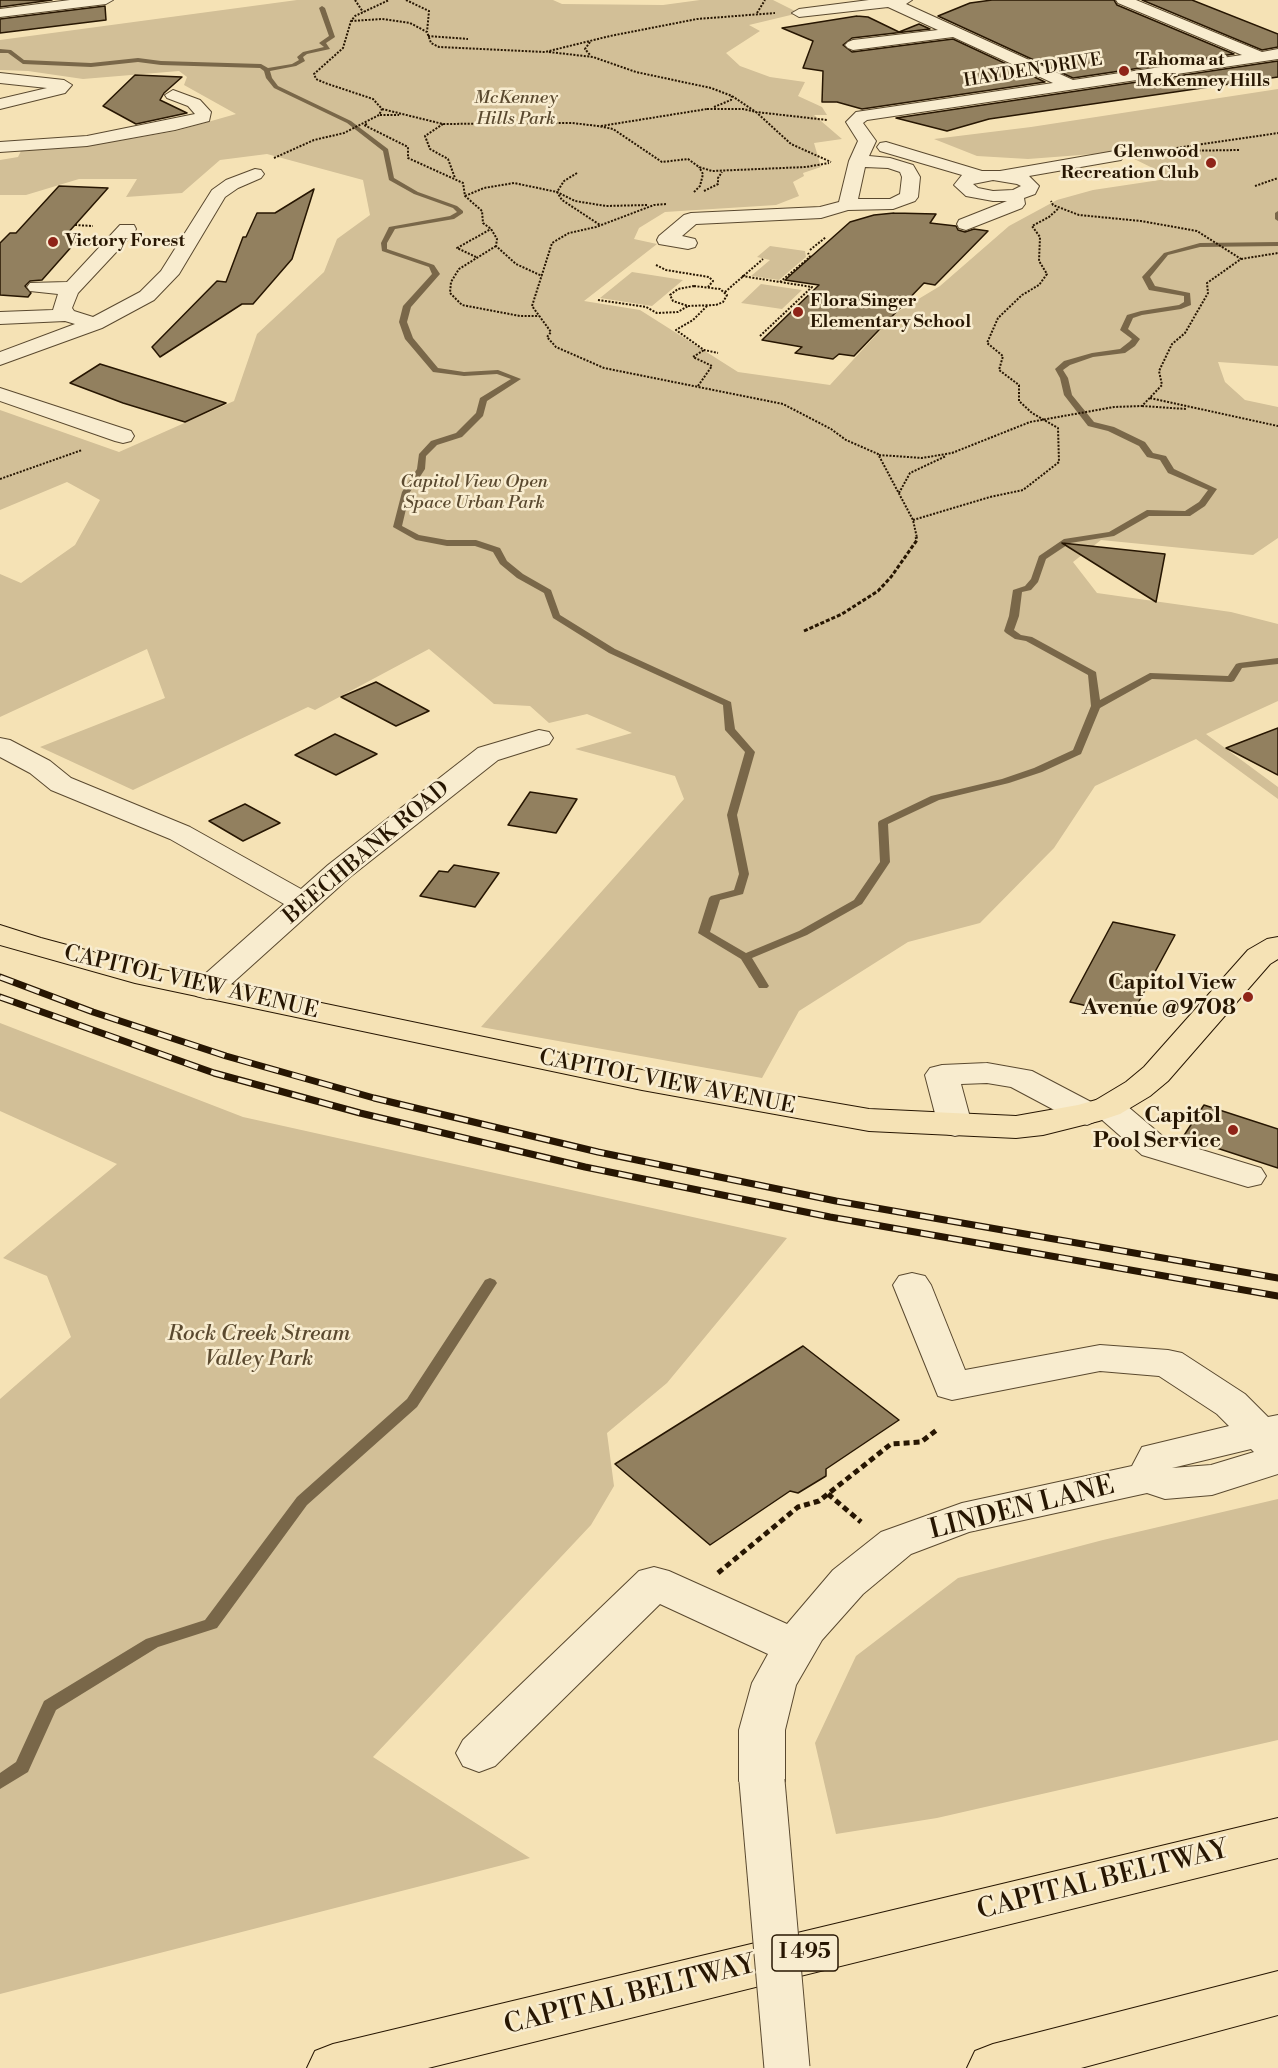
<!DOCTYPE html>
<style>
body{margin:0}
canvas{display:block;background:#f5e2b5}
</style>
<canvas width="1278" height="2068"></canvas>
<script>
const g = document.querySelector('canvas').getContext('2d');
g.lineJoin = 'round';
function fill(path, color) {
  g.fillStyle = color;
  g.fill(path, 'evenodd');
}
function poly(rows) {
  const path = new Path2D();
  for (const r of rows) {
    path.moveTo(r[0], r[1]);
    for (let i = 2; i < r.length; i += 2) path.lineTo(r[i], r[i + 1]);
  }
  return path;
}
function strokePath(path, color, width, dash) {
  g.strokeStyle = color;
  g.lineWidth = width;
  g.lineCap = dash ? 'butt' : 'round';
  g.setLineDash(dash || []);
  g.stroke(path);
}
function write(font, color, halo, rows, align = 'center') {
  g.font = font + ' "Libre Bodoni",serif';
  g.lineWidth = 5;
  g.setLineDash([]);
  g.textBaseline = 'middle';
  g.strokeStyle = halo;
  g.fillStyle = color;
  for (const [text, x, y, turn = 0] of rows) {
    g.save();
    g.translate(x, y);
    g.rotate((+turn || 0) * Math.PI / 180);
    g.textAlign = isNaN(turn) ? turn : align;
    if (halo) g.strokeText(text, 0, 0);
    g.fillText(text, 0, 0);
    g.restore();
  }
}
fill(poly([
 [297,0,553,0,562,4,663,5,700,0,773,0,799,13,749,25,760,31,726,53,740,66,770,77,805,82,798,96,822,107,827,115,814,115,842,139,814,143,821,167,803,173,804,176,793,182,799,196,776,205,665,212,639,228,634,239,657,244,584,301,640,310,738,372,830,385,897,312,940,286,1009,226,1057,200,1093,190,1173,178,1120,152,1028,159,977,156,934,139,1031,127,1278,89,1278,366,1218,362,1225,382,1245,400,1278,407,1278,538,1253,555,1101,540,1073,562,1097,593,1231,612,1278,624,1278,701,1206,734,1278,787,1278,799,1196,739,1095,786,1054,848,980,923,908,942,799,1011,762,1078,481,1027,684,799,675,776,575,749,632,733,587,714,549,723,530,706,494,704,429,649,315,710,308,707,133,790,40,747,165,698,147,649,0,717,0,574,21,583,75,545,100,500,67,482,0,510,0,410,119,452,234,401,257,334,324,272,337,239,370,215,363,180,267,154,220,160,182,193,126,197,137,179,79,179,26,195,0,195,0,160,18,157,22,149,99,144,176,131,236,114,184,85,187,77,179,71,83,79,28,71,0,70,0,40],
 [770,246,805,251,806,257,779,280,751,276,770,260,757,257],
 [632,272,683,280,652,306,600,298],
 [761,284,802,290,782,309,741,303],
 [0,1023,243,1117,787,1238,667,1383,607,1433,614,1486,591,1525,373,1757,530,1858,0,1994,0,1399,71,1337,47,1276,3,1258,117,1164,0,1111],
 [1278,1499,1278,1740,937,1818,836,1834,815,1743,856,1656,958,1578,1103,1540]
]), '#d2bf97');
fill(poly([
 [322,6,325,8,335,37,326,43,330,49,307,54,303,57,305,61,296,66,270,71,272,78,278,86,351,121,388,149,394,178,418,192,457,206,463,211,463,213,454,219,395,229,387,243,387,249,434,265,440,274,411,307,407,322,413,338,438,368,464,372,498,370,521,379,487,401,483,416,462,437,437,445,426,456,425,469,410,492,402,526,419,535,447,540,476,540,500,548,507,561,523,574,551,590,560,615,615,649,731,702,735,729,755,752,737,815,749,874,743,894,720,900,710,932,746,953,799,931,854,900,880,862,878,823,879,821,931,796,1002,779,1034,768,1073,750,1091,706,1088,675,1026,641,1015,639,1006,633,1004,631,1009,616,1013,590,1025,586,1031,579,1039,556,1064,539,1109,532,1147,510,1185,511,1199,502,1208,490,1168,473,1160,460,1147,457,1139,446,1108,431,1088,426,1064,395,1060,378,1055,369,1064,361,1092,353,1120,349,1129,342,1132,339,1120,330,1127,315,1141,311,1179,305,1184,302,1184,296,1149,290,1142,277,1164,253,1200,243,1278,242,1278,246,1200,247,1168,255,1150,277,1155,286,1190,293,1191,305,1181,309,1142,315,1133,318,1128,329,1140,339,1135,346,1125,353,1093,357,1070,365,1063,370,1068,378,1072,395,1094,422,1114,427,1145,442,1153,453,1166,456,1174,469,1217,489,1205,506,1190,516,1149,516,1114,536,1070,543,1046,559,1038,582,1031,590,1022,592,1019,616,1014,630,1021,635,1032,637,1096,672,1100,700,1150,673,1228,676,1236,664,1239,663,1278,658,1278,664,1242,668,1234,681,1231,682,1152,679,1100,708,1081,754,1042,772,1009,783,939,800,888,824,890,862,862,904,807,935,752,958,769,986,767,988,759,988,741,959,698,933,709,898,711,896,734,890,739,874,727,815,745,752,725,730,723,705,609,653,553,618,544,593,517,578,500,564,493,552,475,546,447,546,416,540,393,527,402,492,417,469,419,454,431,441,456,433,476,413,480,398,511,379,497,374,464,376,433,372,405,339,399,322,403,306,432,274,429,267,382,251,381,243,389,227,450,216,457,212,453,208,414,194,389,180,383,151,347,123,274,88,266,78,264,71,260,68,161,65,138,62,91,67,23,64,8,53,0,53,0,49,11,50,24,60,91,63,138,58,161,61,261,64,268,68,292,64,299,60,297,57,303,52,324,47,319,43,329,36,319,8,322,6],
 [1278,211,1278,221,1275,219,1275,213,1278,211],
 [490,1278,495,1280,497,1283,417,1407,307,1505,217,1628,158,1647,56,1710,28,1772,0,1789,0,1773,16,1762,44,1701,146,1639,205,1620,297,1497,407,1399,485,1280,490,1278]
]), '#796749');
const building = poly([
 [0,0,52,0,0,7,0,0],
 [992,0,1114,0,1117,5,1234,54,1073,78,938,16,970,3,992,0],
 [1142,0,1192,0,1278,34,1278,47,1262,50,1142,0],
 [105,6,106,20,0,33,0,19,105,6],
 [857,16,868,17,899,32,919,24,930,29,852,38,843,45,852,52,953,39,1045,82,862,109,837,102,822,102,823,71,803,68,813,41,782,28,857,16],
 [1278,61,1278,77,989,119,947,131,896,118,1278,61],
 [135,75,182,77,164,93,160,100,187,113,136,124,103,106,135,75],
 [59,186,108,188,66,235,81,236,42,280,30,281,25,286,31,293,28,297,0,295,0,243,10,233,16,233,59,186],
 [314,189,292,259,253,304,242,304,160,357,152,347,217,281,226,282,243,237,246,237,257,213,275,213,314,189],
 [894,213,936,214,930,223,956,226,958,230,965,232,974,229,988,231,935,285,924,283,854,356,839,354,833,359,795,353,802,347,762,340,819,285,785,280,850,222,874,215,894,213],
 [100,364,226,403,185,422,123,403,70,383,100,364],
 [1062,543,1165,554,1156,602,1062,543],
 [376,682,429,711,396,726,341,697,376,682],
 [1278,728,1278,775,1226,748,1257,736,1278,728],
 [335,734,377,754,336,775,295,755,335,734],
 [530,792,577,799,556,833,508,825,530,792],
 [245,804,280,823,243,841,209,821,245,804],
 [454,865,499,873,475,907,420,896,439,871,448,872,454,865],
 [1113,922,1175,935,1131,1016,1070,1002,1113,922],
 [1204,1105,1278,1129,1278,1168,1183,1137,1204,1105],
 [803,1346,899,1420,826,1469,826,1476,798,1493,790,1491,710,1545,615,1464,803,1346]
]);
fill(building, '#92805f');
strokePath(building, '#271602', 1.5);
const minor = poly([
 [70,0,113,0,106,4,0,17,0,9,70,0],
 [869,0,912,0,906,4,1073,80,1242,55,1118,3,1116,0,1136,0,1262,52,1278,49,1278,59,867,120,863,123,876,141,869,156,890,158,913,165,920,177,918,197,915,201,893,209,848,210,821,218,696,224,682,236,695,239,697,243,695,247,688,249,659,244,657,240,659,236,684,215,691,213,820,207,839,202,849,161,858,141,846,122,856,112,1053,83,953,37,853,50,848,48,845,45,848,42,853,40,938,30,888,7,799,17,792,13,799,9,869,0],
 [865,167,888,168,900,172,902,177,900,194,890,199,858,199,865,167],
 [0,73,64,80,72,85,65,93,0,109,0,99,47,88,0,83,0,73],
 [173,90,200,100,211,112,209,121,175,130,87,146,0,152,0,142,87,136,195,114,188,106,167,98,165,95,173,90],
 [886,142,982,171,1000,171,1115,151,1121,152,1124,156,1121,160,1115,161,1029,176,1039,186,1035,194,1024,198,1025,204,1022,208,966,230,959,228,957,224,959,220,1007,201,993,201,966,196,954,185,962,175,880,151,877,147,880,143,886,142],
 [993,180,1017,184,1021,186,1013,190,993,191,978,188,973,184,993,180],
 [255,169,261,170,264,174,261,178,238,188,225,197,179,274,154,300,102,328,0,365,0,352,75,324,65,321,0,324,0,312,53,310,58,294,30,291,27,287,30,283,67,282,120,225,134,225,136,229,134,233,78,293,72,308,74,311,93,317,140,292,161,271,212,190,226,180,255,169],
 [0,388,131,431,134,436,131,441,123,443,115,441,0,401,0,388],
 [539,730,549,732,553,738,549,744,498,760,350,877,218,996,207,999,196,996,191,989,196,982,284,904,170,839,51,790,30,773,0,757,0,738,10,740,50,761,71,778,190,827,301,889,328,865,478,748,539,730],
 [987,1063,1032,1071,1093,1103,1096,1100,1108,1097,1120,1100,1166,1139,1261,1168,1266,1176,1261,1184,1248,1187,1142,1155,1101,1119,1087,1125,1075,1121,1011,1087,987,1083,961,1084,972,1125,967,1133,955,1136,943,1133,938,1125,925,1075,930,1068,942,1065,987,1063],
 [912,1273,925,1276,931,1285,965,1370,1100,1345,1168,1350,1182,1353,1245,1394,1268,1417,1278,1415,1278,1474,1212,1495,1165,1499,1147,1493,969,1532,911,1554,863,1594,822,1640,796,1685,785,1730,785,1781,778,1794,762,1800,746,1794,739,1781,739,1730,752,1683,768,1654,660,1604,495,1766,479,1772,463,1766,456,1753,463,1740,639,1571,654,1567,669,1571,787,1624,833,1570,881,1532,962,1503,1132,1466,1142,1447,1229,1426,1217,1414,1159,1376,1100,1371,952,1400,938,1396,893,1285,899,1276,912,1273],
 [1251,1449,1254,1452,1211,1465,1172,1468,1251,1449]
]);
const major = poly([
 [0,925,41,938,149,967,642,1070,869,1109,1016,1116,1078,1105,1096,1100,1126,1082,1144,1067,1248,950,1267,939,1278,937,1278,959,1270,964,1168,1081,1150,1096,1120,1114,1099,1121,1043,1135,1016,1138,869,1131,642,1090,135,983,0,945,0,925]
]);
const highway = poly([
 [1278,1818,1278,1858,428,2068,307,2068,315,2051,333,2044,1278,1818],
 [1278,1971,1278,2015,1081,2068,967,2068,975,2051,993,2044,1278,1971]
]);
strokePath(minor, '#5a492f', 2);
strokePath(major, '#271602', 2);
strokePath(highway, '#271602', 2);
strokePath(poly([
 [355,0,363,12],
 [406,0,429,11,427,32],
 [757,13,765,0],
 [351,21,382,19,410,23,427,32,431,43,439,47,545,52,610,36,697,19,775,13],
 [428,36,468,39],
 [590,42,585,49,590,55],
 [549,52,593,57,636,72,711,88,732,96,756,112,827,120],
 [714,107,731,100,732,96],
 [382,109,443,124,572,123,598,126,613,129,662,162,688,159,699,167,712,171,806,167,829,163],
 [707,109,743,109,756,112,791,144,831,162],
 [380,115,399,115],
 [367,124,364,125,408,147,408,158,463,183,465,196,482,211,483,223,491,229,497,239,496,246,516,264,542,276],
 [443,124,425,136,430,149,448,159,455,178],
 [601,126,707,109],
 [1174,151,1239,150],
 [1142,153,1278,133],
 [274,158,314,140,344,133,379,115,382,109,373,99,325,83,316,79,314,74,343,48,351,21,355,16,389,0],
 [577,173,564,181,557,192,562,200,600,225],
 [1255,186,1278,178],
 [704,191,718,184,718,178,722,172],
 [694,192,700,186,703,174,699,167],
 [465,196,484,188,514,183,557,192,575,201,606,206,648,205],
 [666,204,654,205,596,227,569,233,552,243,532,306,551,332,547,337,556,347,604,368,783,404,831,429,846,440,878,454,913,520,917,538],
 [75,225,93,226],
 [496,246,459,269,451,282,450,293,462,305,520,316,539,316],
 [810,250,826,237],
 [476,257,457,248,491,229],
 [1241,259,1278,253],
 [656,265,666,270,709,277,713,281,708,287],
 [742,276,780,282,810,257,808,253],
 [694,286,720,289,727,295,723,302,716,305,688,306,673,301,670,295,678,289,694,286],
 [725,292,763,259],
 [598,300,646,307,657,313,678,312,688,306],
 [707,306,693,320,676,330,704,350,718,353],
 [760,336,812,287,780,282],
 [698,386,712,366,693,357,704,350],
 [1150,398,1278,426],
 [1142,406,1186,409],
 [879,455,922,458,952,453,1030,422,1114,407,1142,406,1162,385,1159,371,1172,344,1185,333,1208,293,1207,283,1241,259,1197,231,1141,221,1079,215,1053,205,1051,201],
 [0,479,82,450],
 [899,493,910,473,946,456],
 [913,520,990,497,1023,490,1059,462,1058,428,1032,413,1019,401,1019,385,999,370,1003,356,987,343,998,318,1022,295,1039,285,1047,274,1039,261,1040,237,1032,226,1049,217,1059,208]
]), '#271602', 2, [2, 1.5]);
strokePath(poly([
 [804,631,842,614,878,591,891,577,917,540,916,537]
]), '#271602', 3, [4, 2]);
strokePath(poly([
 [828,1494,861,1522],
 [718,1573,798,1507,819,1501,891,1444,921,1442,938,1429]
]), '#271602', 5, [6, 4]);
fill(minor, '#f8eccf');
fill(major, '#f5e2b5');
fill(highway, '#f5e2b5');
const rail = poly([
 [0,977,93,1012,226,1056,374,1098,598,1152,836,1201,1278,1278],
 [0,997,214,1073,360,1113,585,1167,830,1217,1278,1296]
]);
strokePath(rail, '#271602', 7);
strokePath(rail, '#f8eccf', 4.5, [14]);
const minorBridge = poly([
 [762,1781,787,2068]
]);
strokePath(minorBridge, '#5a492f', 47, []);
strokePath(minorBridge, '#f8eccf', 45);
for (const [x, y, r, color] of [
 [1124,71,6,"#8f2418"],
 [1211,163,6,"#8f2418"],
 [53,242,6,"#8f2418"],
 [798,312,6,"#8f2418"],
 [1248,997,6,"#8f2418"],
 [1233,1130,6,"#8f2418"]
]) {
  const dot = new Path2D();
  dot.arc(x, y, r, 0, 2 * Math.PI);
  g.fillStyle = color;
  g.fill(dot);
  strokePath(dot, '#f8eccf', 2);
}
write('bold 18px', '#271602', '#f8eccf', [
 ["Tahoma at",1136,61],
 ["McKenney Hills",1136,82],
 ["Glenwood",1199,153,"right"],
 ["Recreation Club",1199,174,"right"],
 ["Victory Forest",65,242],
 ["Flora Singer",810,302],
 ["Elementary School",810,323]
], 'left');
write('18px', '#271602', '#f8eccf', [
 ["HAYDEN DRIVE",1033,71,-9]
]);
write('italic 18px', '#5a492f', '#f8eccf', [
 ["McKenney",516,99],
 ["Hills Park",516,120],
 ["Capitol View Open",474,483],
 ["Space Urban Park",474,504]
]);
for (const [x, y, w] of [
 [805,1953,66]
]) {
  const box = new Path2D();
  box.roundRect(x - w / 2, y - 18, w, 36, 4.5);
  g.fillStyle = '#f8eccf';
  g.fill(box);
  strokePath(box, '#271602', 1.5);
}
write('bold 21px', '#271602', null, [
 ["I 495",805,1953]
]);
write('22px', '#271602', '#f8eccf', [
 ["BEECHBANK ROAD",367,853,-40],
 ["CAPITOL VIEW AVENUE",191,983,13],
 ["CAPITOL VIEW AVENUE",667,1083,11]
]);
write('bold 22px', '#271602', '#f8eccf', [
 ["Capitol View",1236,984],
 ["Avenue @9708",1236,1009],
 ["Capitol",1221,1117],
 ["Pool Service",1221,1142]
], 'right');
write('italic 22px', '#5a492f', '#f8eccf', [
 ["Rock Creek Stream",259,1335],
 ["Valley Park",259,1360]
]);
write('27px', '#271602', '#f8eccf', [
 ["LINDEN LANE",1022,1509,-14],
 ["CAPITAL BELTWAY",1103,1881,-14],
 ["CAPITAL BELTWAY",630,1996,-14]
]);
</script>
